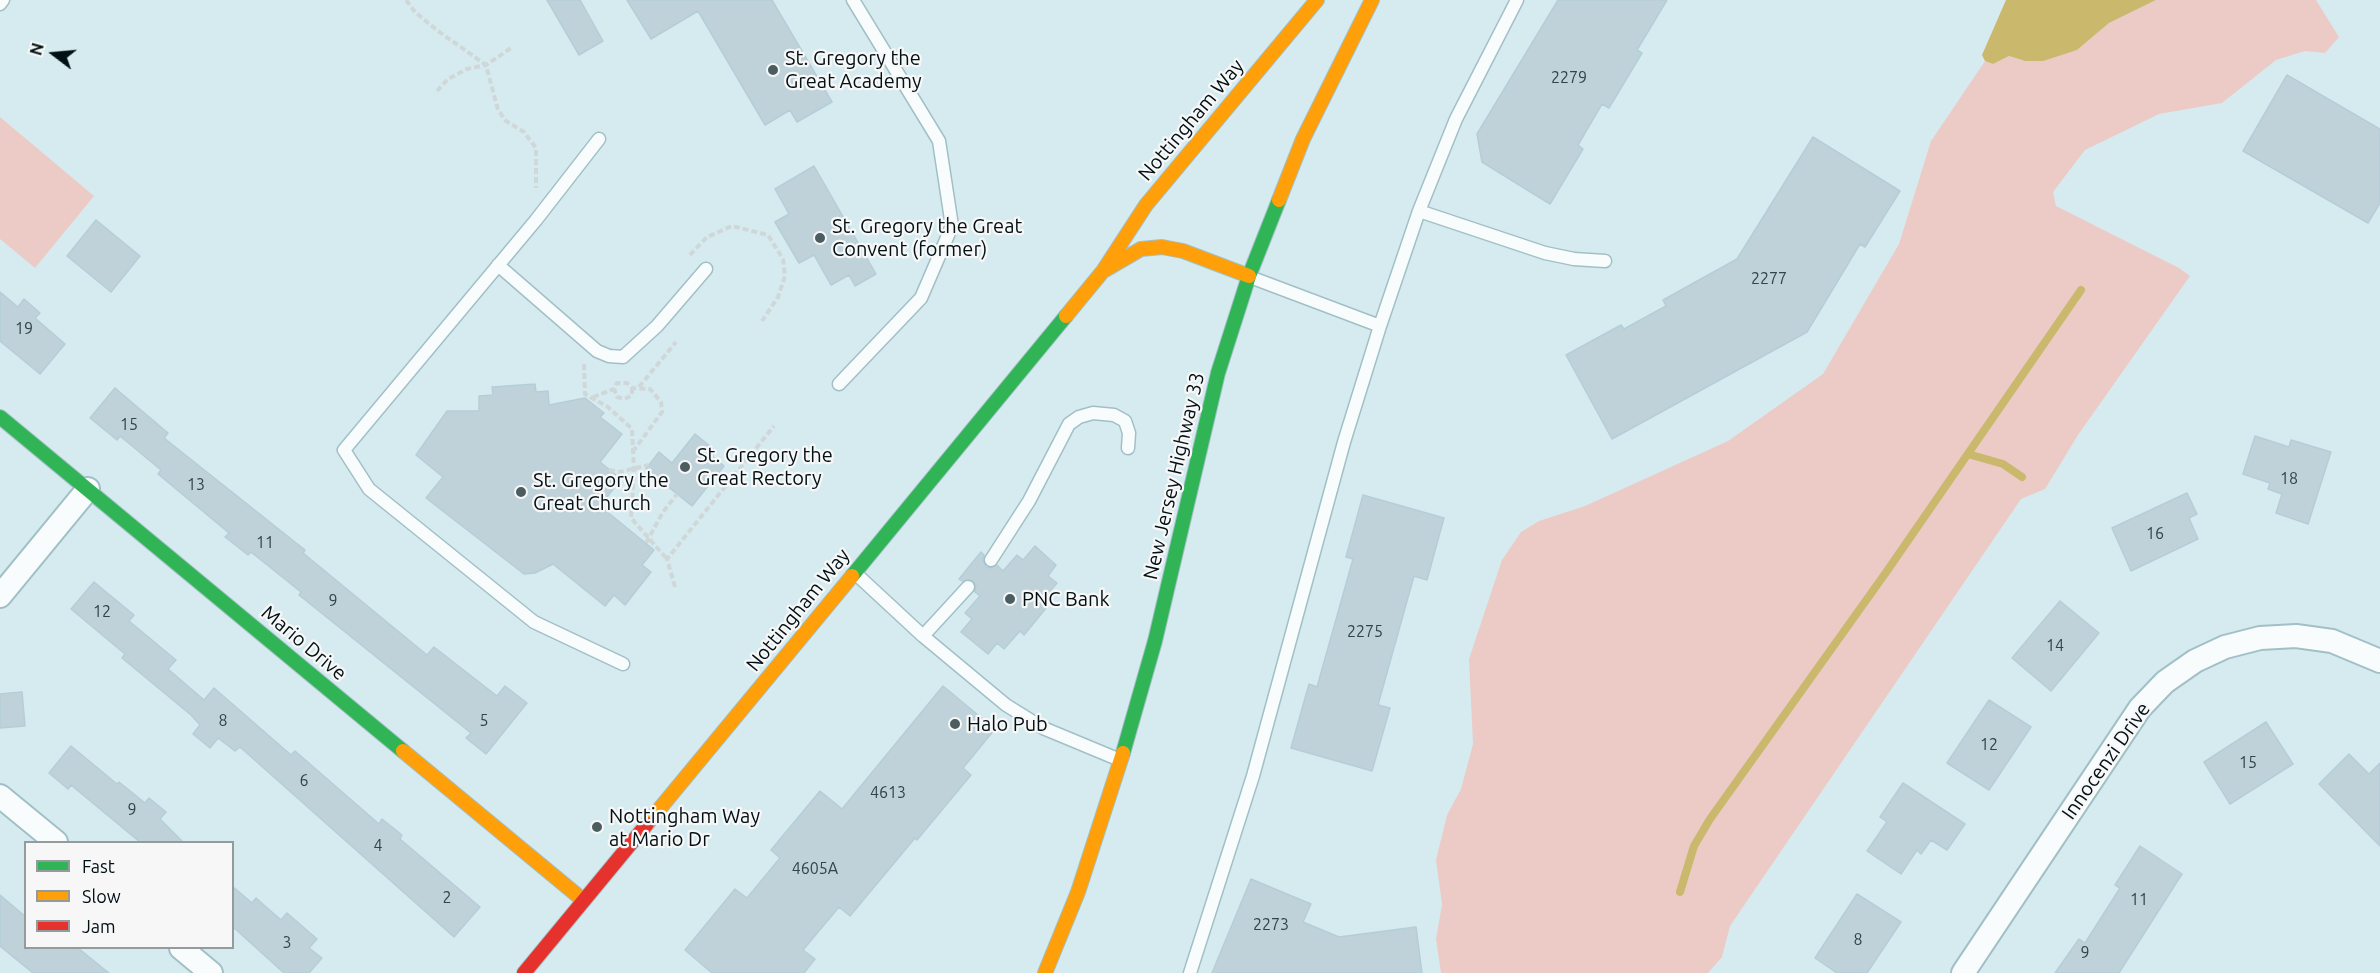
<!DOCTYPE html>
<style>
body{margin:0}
#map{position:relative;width:2380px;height:973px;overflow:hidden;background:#d6ebf0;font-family:Ubuntu,sans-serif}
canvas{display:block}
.legend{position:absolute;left:24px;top:841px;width:210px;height:108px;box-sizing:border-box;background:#f7f7f7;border:2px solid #949b9c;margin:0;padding:8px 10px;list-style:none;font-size:18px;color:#001014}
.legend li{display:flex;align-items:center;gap:12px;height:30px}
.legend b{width:30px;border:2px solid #949b9c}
.north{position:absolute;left:24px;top:24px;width:60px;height:60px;-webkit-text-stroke:4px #f7f7f7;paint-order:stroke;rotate:286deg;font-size:16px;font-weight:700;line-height:24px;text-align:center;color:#001014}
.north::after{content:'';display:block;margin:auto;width:21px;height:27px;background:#001014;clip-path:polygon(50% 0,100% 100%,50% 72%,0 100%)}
</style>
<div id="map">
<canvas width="2380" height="973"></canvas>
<ul class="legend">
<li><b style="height:8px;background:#30b455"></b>Fast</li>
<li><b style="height:8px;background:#ff9f0a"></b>Slow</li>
<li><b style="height:8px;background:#e5322d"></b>Jam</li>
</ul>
<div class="north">N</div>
</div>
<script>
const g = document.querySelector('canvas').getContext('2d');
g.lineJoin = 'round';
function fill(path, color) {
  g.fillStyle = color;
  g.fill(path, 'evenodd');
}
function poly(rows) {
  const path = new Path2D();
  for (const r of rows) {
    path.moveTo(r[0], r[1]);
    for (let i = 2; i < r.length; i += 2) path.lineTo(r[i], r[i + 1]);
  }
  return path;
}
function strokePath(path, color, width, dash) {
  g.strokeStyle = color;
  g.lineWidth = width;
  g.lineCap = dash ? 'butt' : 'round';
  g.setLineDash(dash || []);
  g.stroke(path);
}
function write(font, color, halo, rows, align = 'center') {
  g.font = font + ' Ubuntu,sans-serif';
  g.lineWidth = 4.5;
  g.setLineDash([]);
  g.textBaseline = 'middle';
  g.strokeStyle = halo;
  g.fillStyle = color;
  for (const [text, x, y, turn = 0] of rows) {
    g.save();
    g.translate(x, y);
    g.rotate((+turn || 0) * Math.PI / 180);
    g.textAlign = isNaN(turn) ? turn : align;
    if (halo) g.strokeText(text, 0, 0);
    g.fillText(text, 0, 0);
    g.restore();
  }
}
fill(poly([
 [2156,0,2316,0,2339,37,2325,53,2305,51,2276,60,2222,103,2159,114,2085,150,2053,192,2056,206,2179,268,2190,276,2078,435,2045,489,2021,499,1730,926,1722,957,1708,973,1441,973,1436,939,1442,904,1436,860,1447,815,1461,789,1473,744,1469,659,1502,560,1521,532,1539,521,1585,506,1728,441,1823,374,1899,244,1931,141,1985,61,1993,64,2009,56,2025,61,2077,50,2109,23],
 [0,117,94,196,35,268,0,239]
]), '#eccbc6');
fill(poly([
 [2006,0,2156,0,2109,23,2077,50,2043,61,2025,61,2009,56,1993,64,1985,61,1982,55]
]), '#cab86d');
strokePath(poly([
 [1968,454,2003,464,2022,477],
 [1680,892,1694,846,1710,819,1887,571,2081,290]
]), '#cab86d', 8);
const building = poly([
 [547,0,580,0,603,41,579,55,547,0],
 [627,0,772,0,832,102,797,122,790,110,765,125,698,11,651,39,627,0],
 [1558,0,1667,0,1637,50,1642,53,1609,108,1602,104,1578,145,1583,149,1550,204,1482,162,1477,134,1558,0],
 [2287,75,2380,129,2380,203,2368,223,2243,151,2287,75],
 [1813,137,1900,191,1865,247,1860,244,1807,332,1612,439,1566,355,1621,325,1624,329,1666,306,1663,300,1737,259,1813,137],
 [814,166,876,274,855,286,849,275,831,285,814,255,799,263,775,222,789,214,775,189,814,166],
 [96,220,140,256,111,292,67,256,96,220],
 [0,292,18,307,24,299,40,313,35,318,65,344,40,374,0,341,0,292],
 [535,384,536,392,548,391,549,405,585,398,604,413,600,417,622,434,600,462,621,479,600,506,654,550,642,565,651,572,625,605,614,595,605,606,553,564,535,573,524,574,426,498,443,477,416,455,447,411,479,411,479,396,493,395,492,387,535,384],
 [115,388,168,433,164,438,305,550,303,553,427,655,434,647,497,696,505,686,527,703,486,754,466,738,471,733,299,595,301,592,251,552,248,555,225,537,229,533,158,474,161,470,120,436,117,440,90,418,115,388],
 [695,434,716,451,712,456,724,466,692,506,646,469,659,452,672,463,695,434],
 [2255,436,2289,447,2291,440,2331,452,2308,524,2276,513,2282,494,2268,489,2270,483,2243,474,2255,436],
 [2187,493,2197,514,2189,518,2198,539,2131,571,2112,528,2187,493],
 [1363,495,1444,518,1427,580,1414,576,1378,705,1390,708,1372,771,1291,748,1309,684,1317,687,1353,559,1346,557,1363,495],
 [1035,546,1056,565,1048,576,1057,583,1041,602,1047,607,1024,635,1020,631,1004,649,997,643,988,654,961,632,972,619,965,613,980,596,975,592,976,585,973,581,962,581,959,579,981,552,984,555,983,560,986,567,991,568,997,565,1003,571,1017,555,1023,560,1035,546],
 [94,582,134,615,129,621,176,660,168,669,204,700,214,688,291,755,295,751,379,824,382,819,402,835,400,839,480,907,454,937,240,747,235,751,218,738,210,748,193,734,200,725,191,715,122,658,125,654,71,609,94,582],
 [2060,601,2099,633,2051,691,2012,658,2060,601],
 [943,686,995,729,963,768,971,775,917,840,915,838,850,916,839,907,803,950,815,959,804,973,712,973,685,950,735,889,747,898,780,858,771,850,820,791,842,809,943,686],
 [22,692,25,726,0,728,0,694,22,692],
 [1989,700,2031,727,1989,790,1947,763,1989,700],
 [2266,722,2293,764,2230,804,2204,762,2266,722],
 [71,746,117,784,119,782,145,803,149,798,166,812,160,819,184,843,141,843,71,785,68,789,49,773,71,746],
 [2349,754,2369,774,2380,763,2380,846,2319,784,2349,754],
 [1903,783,1965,824,1947,850,1931,840,1921,854,1917,850,1901,874,1867,851,1887,822,1880,817,1903,783],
 [2140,846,2182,874,2119,973,2055,973,2079,939,2085,943,2120,888,2115,885,2140,846],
 [1251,879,1311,904,1303,922,1339,937,1416,927,1422,973,1212,973,1251,879],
 [232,886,252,903,256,898,281,920,287,913,317,939,309,948,322,958,309,973,284,973,232,926,232,886],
 [1857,894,1901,922,1867,973,1837,973,1815,958,1857,894],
 [0,895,26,917,26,948,78,948,109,973,33,973,0,946,0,895]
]);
fill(building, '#c0d2d9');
strokePath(building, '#b4ced9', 1.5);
const lane = poly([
 [0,4,3,0],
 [599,139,536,220,344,450,369,489,534,622,623,664],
 [1419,211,1545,253,1574,259,1605,261],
 [498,265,597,351,609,356,623,357,657,326,706,269],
 [1250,277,1380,326],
 [839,384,921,298,952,226,939,141,853,0],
 [991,560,1029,501,1069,424,1079,417,1093,413,1114,415,1125,421,1129,433,1128,448],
 [855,573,923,636,1006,705,1043,728,1120,760],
 [923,636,968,587],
 [1190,973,1253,776,1344,442,1380,326,1419,211,1456,119,1517,0]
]);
const street = poly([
 [0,596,88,489],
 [0,796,56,842],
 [181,948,211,973],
 [1963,973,2140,708,2165,682,2195,661,2225,647,2260,638,2296,636,2332,641,2380,661]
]);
const fast = poly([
 [0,417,403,751],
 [852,576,1066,316],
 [1123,753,1155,641,1218,373,1249,276,1279,200]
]);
const slow = poly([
 [1279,200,1303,139,1372,0],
 [1105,270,1141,249,1162,247,1183,251,1249,276],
 [1066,316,1103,271,1146,205,1317,0],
 [403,751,583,900],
 [647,824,852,576],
 [1045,973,1078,892,1123,753]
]);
const jam = poly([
 [524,973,647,824]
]);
strokePath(lane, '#a1c0c6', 15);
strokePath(street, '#a1c0c6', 26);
strokePath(fast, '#a1c0c6', 16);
strokePath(slow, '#a1c0c6', 16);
strokePath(jam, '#a1c0c6', 16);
strokePath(poly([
 [406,0,415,12,438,31,486,65,498,110,506,121,524,132,536,148,536,188],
 [437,91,448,79,467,69,486,65,511,48],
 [690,255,707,237,732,226,768,235,783,259,785,276,778,297,762,321],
 [584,364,585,394,608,407,632,429,634,470,631,518,667,559],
 [639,387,676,342],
 [632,388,632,395,625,399,617,397,614,389,617,383,627,383,632,388,650,389,661,402,662,412,634,450],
 [593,397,614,389],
 [609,470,619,472,649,465],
 [646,543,663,512,677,494],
 [675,587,667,559,774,426]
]), '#d0d7d8', 4, [6, 3]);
strokePath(lane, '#f9fcfd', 12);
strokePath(street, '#f9fcfd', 22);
strokePath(fast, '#30b455', 14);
strokePath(slow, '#ff9f0a', 14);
strokePath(jam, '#e5322d', 14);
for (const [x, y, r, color] of [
 [773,70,6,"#4b5d61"],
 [820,238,6,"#4b5d61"],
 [685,467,6,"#4b5d61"],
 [521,492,6,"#4b5d61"],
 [1010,599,6,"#4b5d61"],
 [955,724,6,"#4b5d61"],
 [597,827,6,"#4b5d61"]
]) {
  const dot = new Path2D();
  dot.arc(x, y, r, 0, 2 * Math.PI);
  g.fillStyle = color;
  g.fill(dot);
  strokePath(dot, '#f7f7f7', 2);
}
write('16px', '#334448', null, [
 ["2279",1569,78],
 ["2277",1769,279],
 ["19",24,329],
 ["15",129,425],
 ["18",2289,479],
 ["13",196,485],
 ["16",2155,534],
 ["11",265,543],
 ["9",333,601],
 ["12",102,612],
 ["2275",1365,632],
 ["14",2055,646],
 ["8",223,721],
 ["5",484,721],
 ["12",1989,745],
 ["15",2248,763],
 ["6",304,781],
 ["4613",888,793],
 ["9",132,810],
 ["4",378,846],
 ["4605A",815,869],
 ["2",447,898],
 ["11",2139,900],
 ["2273",1271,925],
 ["8",1858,940],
 ["3",287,943],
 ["9",2085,953]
]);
write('20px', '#001014', '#f7f7f7', [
 ["St. Gregory the",785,58],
 ["Great Academy",785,81],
 ["St. Gregory the Great",832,226],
 ["Convent (former)",832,249],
 ["St. Gregory the",697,455],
 ["Great Rectory",697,478],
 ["St. Gregory the",533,480],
 ["Great Church",533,503],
 ["PNC Bank",1022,599],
 ["Halo Pub",967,724],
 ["Nottingham Way",609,816],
 ["at Mario Dr",609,839]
], 'left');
write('20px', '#001014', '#f7f7f7', [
 ["Nottingham Way",1191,120,-50],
 ["New Jersey Highway 33",1174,476,-77],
 ["Nottingham Way",798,610,-51],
 ["Mario Drive",304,643,40],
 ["Innocenzi Drive",2106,761,-55]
]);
</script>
